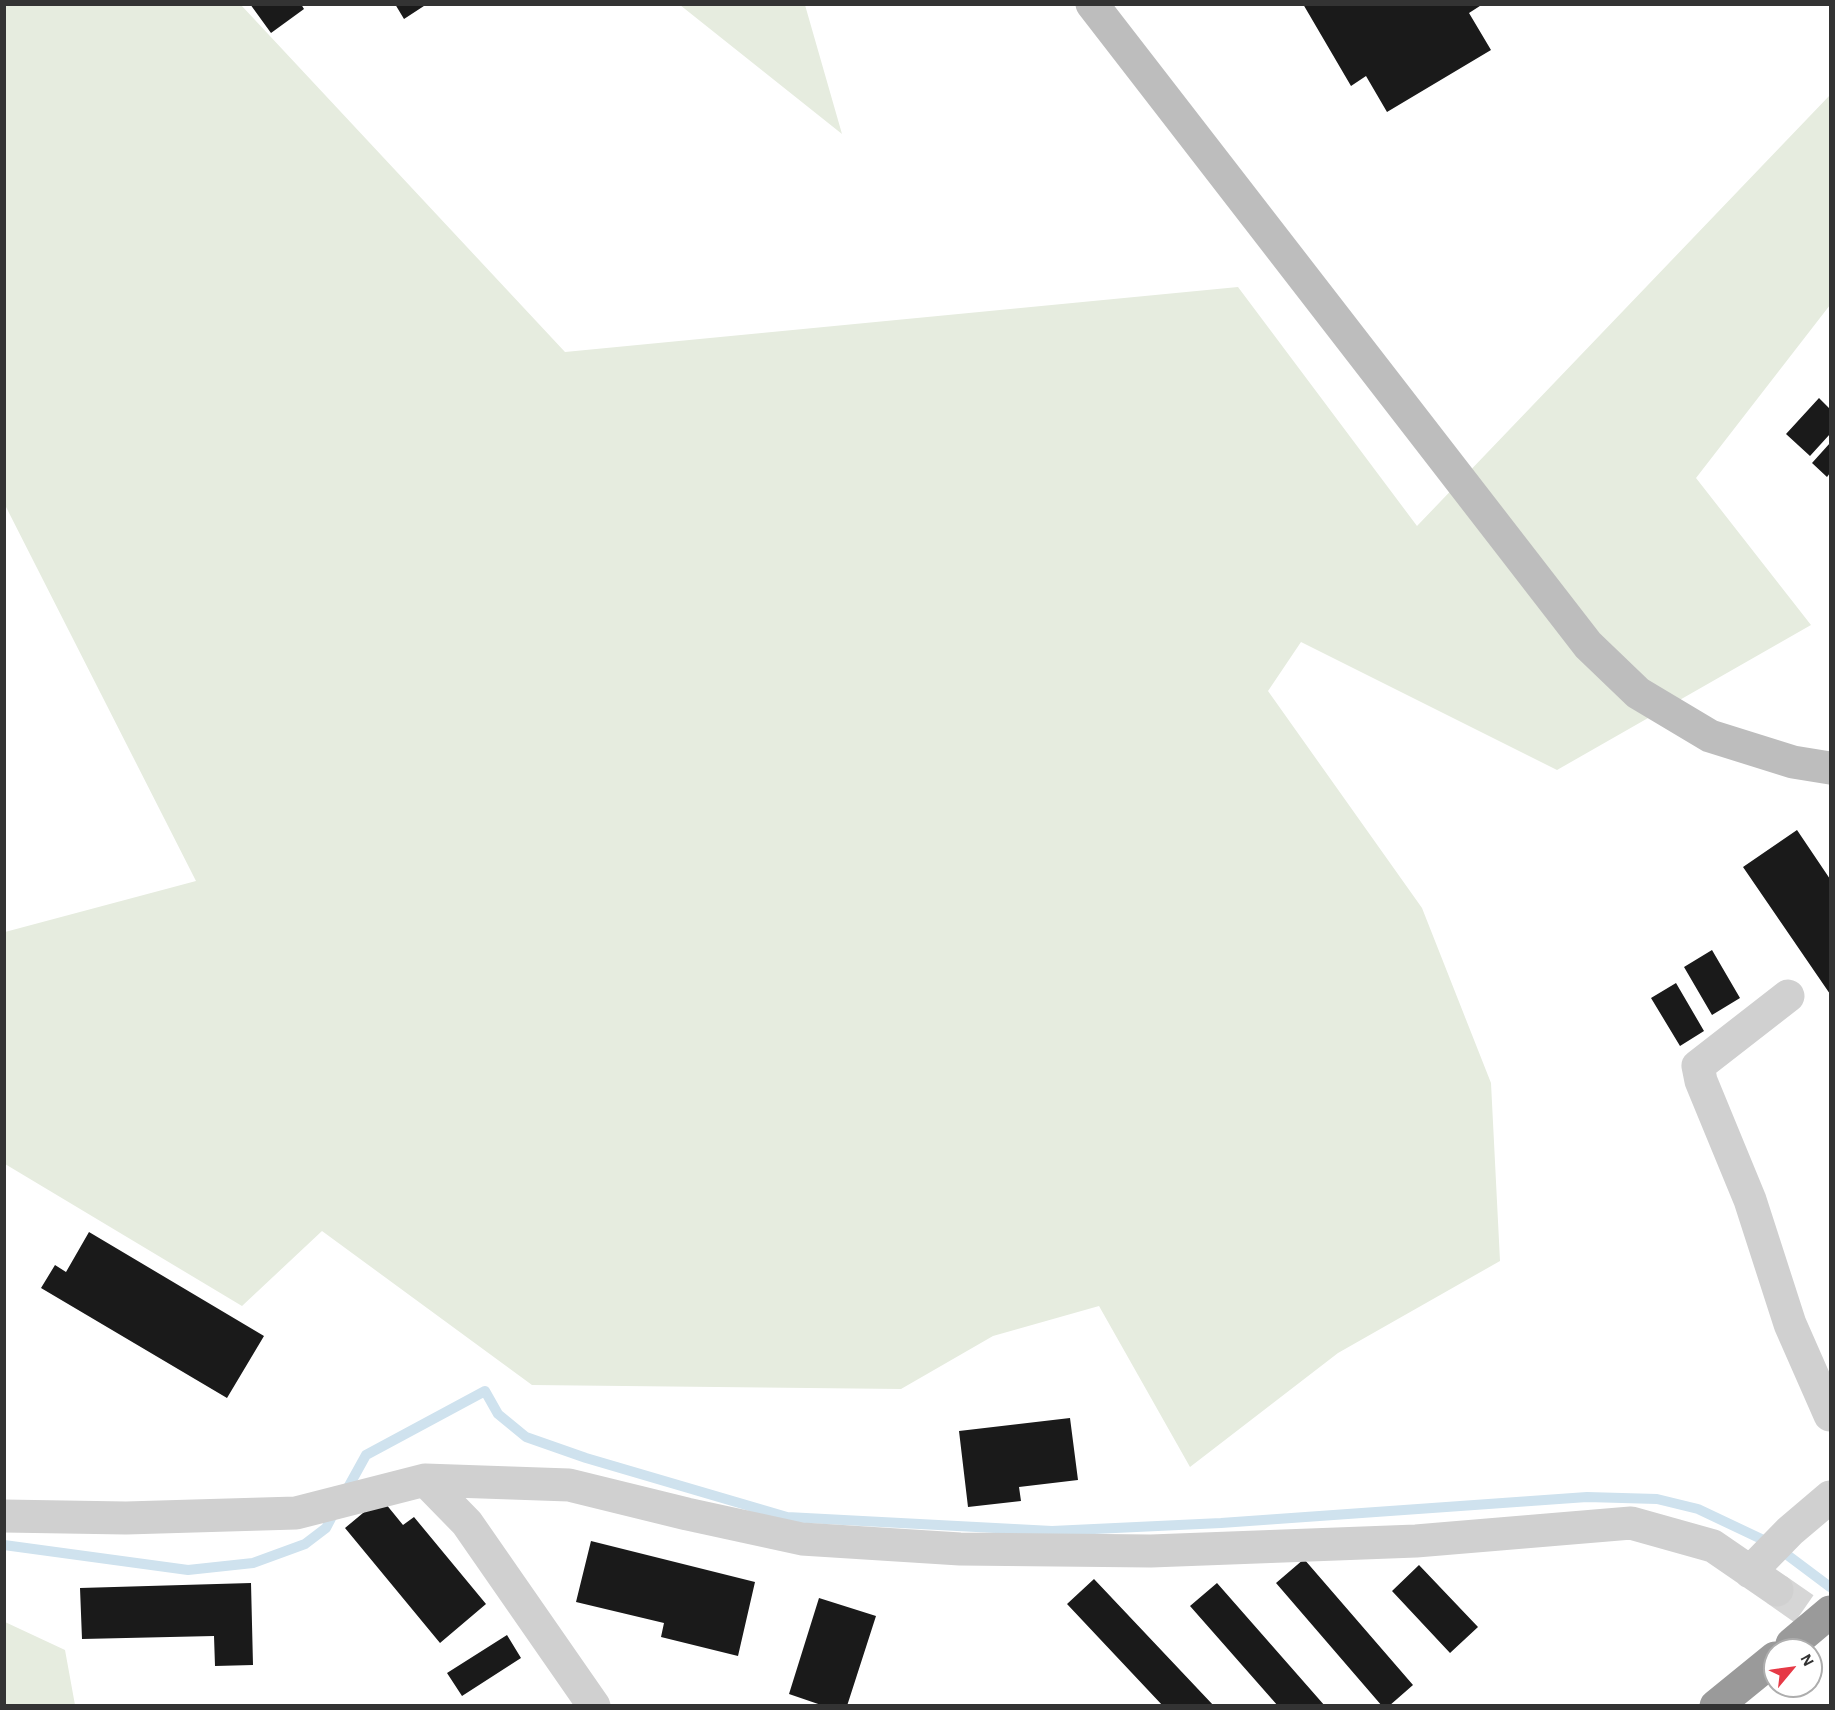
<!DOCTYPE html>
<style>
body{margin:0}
#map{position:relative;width:1835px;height:1710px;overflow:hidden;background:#fff;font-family:"Alegreya Sans",sans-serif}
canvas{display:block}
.frame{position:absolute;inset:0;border:6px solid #333;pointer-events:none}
.north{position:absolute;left:1763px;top:1638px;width:60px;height:60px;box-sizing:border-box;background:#fff;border:2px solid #adadad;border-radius:50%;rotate:61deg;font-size:16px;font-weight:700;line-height:24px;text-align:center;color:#333}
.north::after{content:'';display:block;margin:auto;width:21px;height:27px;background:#e63946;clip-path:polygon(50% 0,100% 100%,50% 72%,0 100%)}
</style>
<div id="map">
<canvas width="1835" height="1710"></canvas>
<div class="frame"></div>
<div class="north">N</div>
</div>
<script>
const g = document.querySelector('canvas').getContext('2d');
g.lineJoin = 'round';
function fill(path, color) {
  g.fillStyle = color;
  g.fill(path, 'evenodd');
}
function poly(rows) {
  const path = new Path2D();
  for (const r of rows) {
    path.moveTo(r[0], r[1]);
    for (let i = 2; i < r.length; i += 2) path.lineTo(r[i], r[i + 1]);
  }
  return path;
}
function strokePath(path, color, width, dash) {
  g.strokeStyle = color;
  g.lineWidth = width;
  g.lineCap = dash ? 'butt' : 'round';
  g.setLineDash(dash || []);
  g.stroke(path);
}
fill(poly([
 [5,5,241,5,565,352,1238,287,1417,526,1830,95,1830,305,1696,478,1811,625,1557,770,1301,642,1268,691,1422,908,1491,1083,1500,1261,1338,1353,1190,1467,1099,1306,993,1336,901,1389,532,1385,322,1231,242,1306,5,1164,5,932,196,881,5,505],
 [680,5,805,5,842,134],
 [5,1622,65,1650,75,1705,5,1705]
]), '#e6ecdf');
strokePath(poly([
 [345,1493,366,1455,485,1391,498,1414,526,1437,586,1458,787,1517,1052,1531,1221,1523,1587,1497,1657,1499,1698,1509,1774,1545,1830,1587],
 [4,1545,188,1570,253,1563,305,1544,326,1528,336,1509]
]), '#cfe2ee', 10);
fill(poly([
 [250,4,301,4,304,9,271,33],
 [395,4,427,4,404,19],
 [1303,4,1483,4,1469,13,1491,50,1387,112,1366,76,1351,86],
 [1819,398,1830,409,1830,434,1810,456,1786,434],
 [1830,443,1830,473,1827,477,1812,463],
 [1797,830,1830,879,1830,994,1743,867],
 [1712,950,1740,998,1712,1015,1684,967],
 [1676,983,1704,1031,1680,1046,1651,998],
 [89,1232,264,1336,227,1398,41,1288,55,1265,66,1272],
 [1070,1418,1078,1480,1019,1487,1021,1501,968,1507,959,1431],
 [381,1498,403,1525,414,1517,486,1604,440,1643,345,1528],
 [591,1541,755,1582,738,1656,661,1637,664,1623,576,1602],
 [1304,1559,1413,1685,1389,1706,1382,1706,1276,1583],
 [1419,1565,1478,1627,1450,1653,1392,1591],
 [1094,1579,1214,1706,1163,1706,1067,1604],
 [251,1583,253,1665,215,1666,214,1636,82,1639,80,1588],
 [1217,1583,1325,1706,1278,1706,1190,1606],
 [819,1598,876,1616,847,1706,824,1706,789,1694],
 [507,1635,521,1658,462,1696,447,1673]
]), '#1a1a1a');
strokePath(poly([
 [1777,1590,1830,1627]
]), '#d6d6d6', 33, [33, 16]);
strokePath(poly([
 [1788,996,1698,1066,1701,1081,1750,1200,1790,1324,1830,1415],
 [425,1480,467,1523,594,1706],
 [4,1516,126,1518,296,1513,425,1480,569,1485,687,1514,802,1539,960,1549,1151,1551,1416,1541,1631,1523,1713,1546,1777,1590],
 [1750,1572,1790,1531,1830,1497]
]), '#d0d0d0', 33);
strokePath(poly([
 [1092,4,1588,645,1638,693,1710,736,1793,762,1830,768]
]), '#bdbdbd', 33);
strokePath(poly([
 [1716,1706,1775,1658]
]), '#9a9a9a', 33);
strokePath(poly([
 [1792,1644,1830,1612]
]), '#9a9a9a', 33);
</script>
